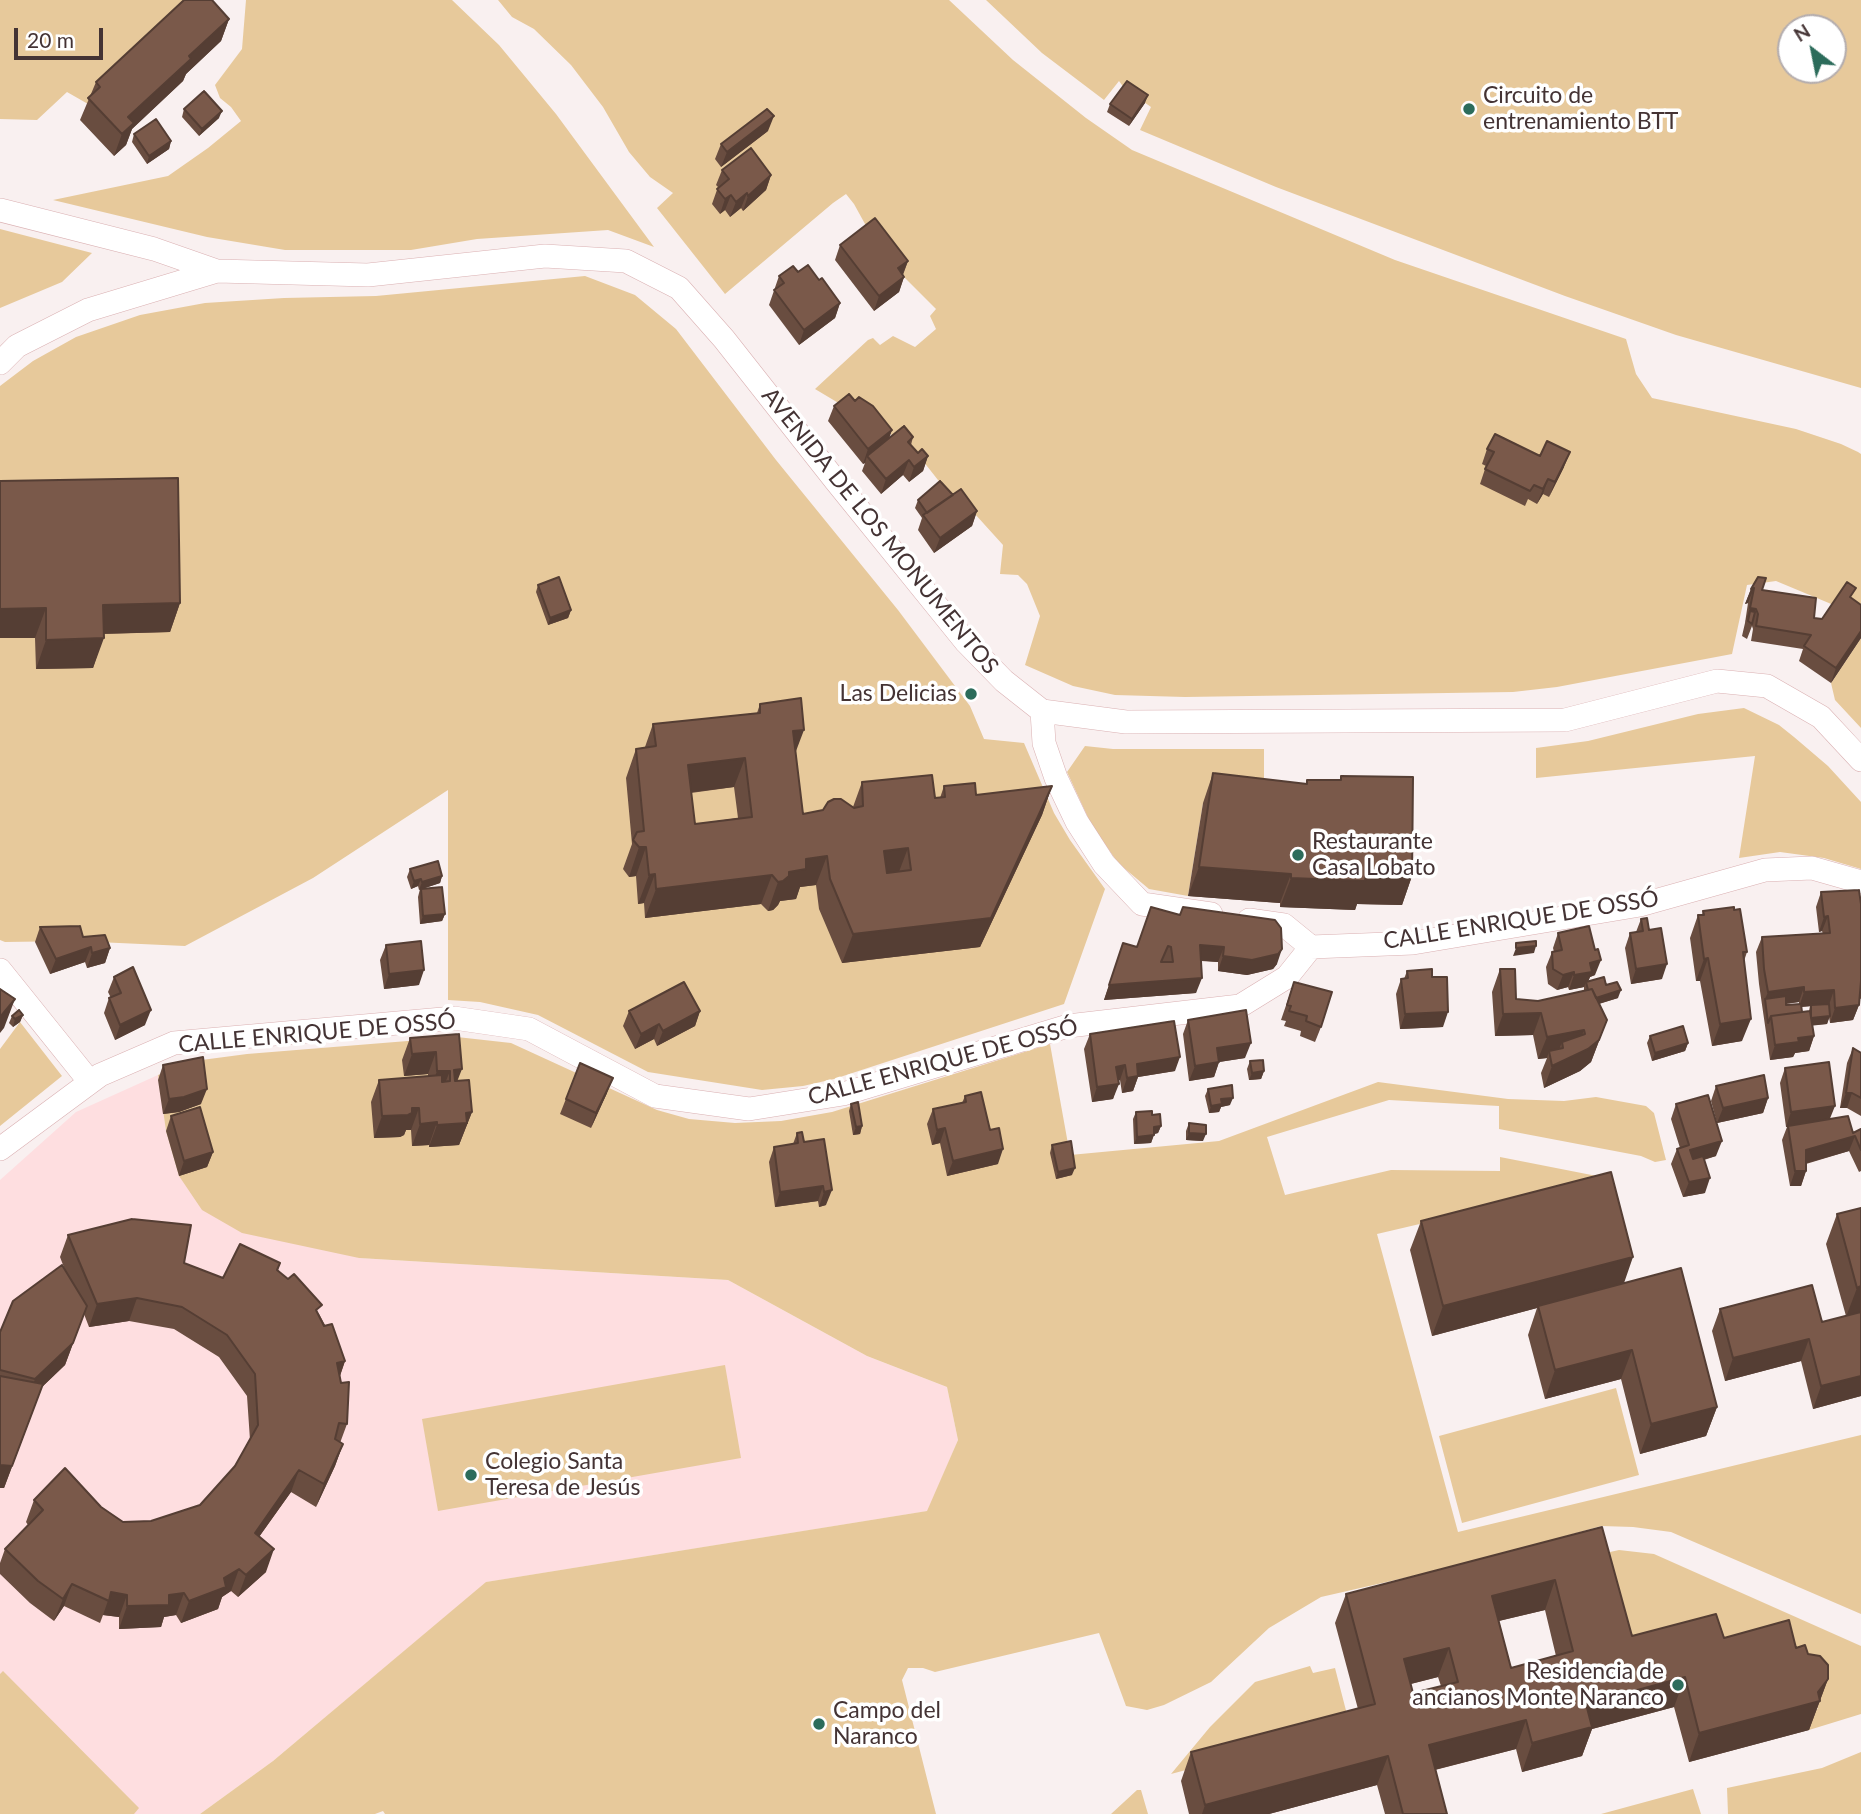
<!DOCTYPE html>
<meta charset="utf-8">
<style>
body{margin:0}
#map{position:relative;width:1861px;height:1814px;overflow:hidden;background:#f9f0f0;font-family:Lato,sans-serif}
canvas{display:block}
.north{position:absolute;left:1777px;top:14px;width:70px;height:70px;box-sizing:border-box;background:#fff;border:2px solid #b4adae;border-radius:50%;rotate:328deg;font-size:19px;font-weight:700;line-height:28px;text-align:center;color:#443334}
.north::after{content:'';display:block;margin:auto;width:24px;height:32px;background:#2c6c5b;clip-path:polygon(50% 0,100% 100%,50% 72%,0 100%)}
.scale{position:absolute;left:14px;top:28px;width:89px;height:32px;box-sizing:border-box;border:4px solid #443334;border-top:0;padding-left:9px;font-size:21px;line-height:24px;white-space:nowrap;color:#443334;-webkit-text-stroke:5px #fff;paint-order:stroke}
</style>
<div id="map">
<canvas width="1861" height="1814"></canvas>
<div class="north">N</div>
<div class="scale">20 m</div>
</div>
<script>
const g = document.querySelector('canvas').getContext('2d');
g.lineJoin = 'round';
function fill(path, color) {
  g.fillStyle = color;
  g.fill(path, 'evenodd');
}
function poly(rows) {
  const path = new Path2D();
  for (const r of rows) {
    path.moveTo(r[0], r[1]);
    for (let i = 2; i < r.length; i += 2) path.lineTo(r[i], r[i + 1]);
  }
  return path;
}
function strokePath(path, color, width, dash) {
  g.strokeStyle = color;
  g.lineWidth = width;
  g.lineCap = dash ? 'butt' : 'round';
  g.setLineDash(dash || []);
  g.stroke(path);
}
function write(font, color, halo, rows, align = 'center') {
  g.font = font + ' Lato,sans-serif';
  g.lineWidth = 7;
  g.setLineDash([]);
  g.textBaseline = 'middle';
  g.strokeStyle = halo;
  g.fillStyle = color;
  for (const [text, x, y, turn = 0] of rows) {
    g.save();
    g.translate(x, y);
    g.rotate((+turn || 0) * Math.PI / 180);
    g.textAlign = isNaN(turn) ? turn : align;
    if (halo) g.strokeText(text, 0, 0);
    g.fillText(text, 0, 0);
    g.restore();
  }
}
fill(poly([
 [158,1075,166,1131,179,1176,359,1258,728,1280,867,1356,947,1387,958,1440,928,1511,487,1582,273,1761,200,1814,0,1814,0,1180,76,1112]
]), '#fedee0');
fill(poly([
 [0,0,197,0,88,104,67,92,37,120,0,119],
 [246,0,452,0,499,45,556,114,654,247,608,230,477,239,411,250,285,250,207,237,53,200,168,176,208,148,241,121,231,107,220,98,215,85,242,49],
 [498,0,949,0,1013,60,1086,118,1132,150,1395,260,1626,339,1636,374,1652,398,1796,429,1841,444,1858,452,1861,454,1861,624,1836,606,1776,581,1747,585,1732,654,1557,687,1513,692,1185,697,1115,695,1073,686,1025,665,1040,616,1027,584,1018,575,1000,574,1003,545,965,503,949,494,912,447,815,389,868,340,873,338,880,345,893,336,915,347,936,329,930,316,936,309,902,275,870,233,854,204,846,194,833,203,725,294,657,208,673,193,650,177,629,152,603,107,571,65,534,29,512,17],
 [986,0,1861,0,1861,388,1676,335,1565,296,1276,187,1140,130,1151,107,1124,88,1119,81,1104,100,1042,53],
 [1791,28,1833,28,1833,70,1791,70],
 [0,229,92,253,62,282,0,308],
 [585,276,635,295,676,329,776,460,898,610,970,706,984,739,1024,743,1054,813,1070,840,1105,889,1064,1004,834,1079,803,1086,762,1090,648,1072,538,1015,480,1002,448,1000,448,790,313,878,185,946,75,941,5,942,0,940,0,386,33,361,76,337,140,315,205,303,284,298,376,296],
 [1861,638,1861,728,1835,700,1831,683],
 [1744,708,1779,725,1794,737,1828,766,1861,802,1861,869,1824,858,1780,852,1739,858,1755,756,1536,778,1536,748,1588,741,1698,714],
 [1085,746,1113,749,1264,749,1264,788,1203,803,1188,896,1149,889,1118,863,1091,824,1067,772],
 [20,1022,62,1076,0,1126,0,1049],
 [457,1037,511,1043,657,1110,689,1119,735,1123,781,1121,832,1112,1050,1044,1070,1155,1219,1141,1378,1082,1508,1099,1564,1101,1596,1097,1646,1106,1654,1113,1666,1160,1655,1162,1641,1156,1499,1129,1499,1106,1389,1100,1267,1137,1285,1195,1391,1170,1500,1171,1500,1157,1612,1179,1377,1234,1458,1532,1861,1435,1861,1614,1671,1532,1633,1527,1601,1526,1474,1562,1321,1597,1269,1628,1211,1682,1164,1705,1147,1710,1126,1706,1099,1633,935,1672,923,1668,908,1668,902,1680,936,1814,385,1814,383,1811,375,1814,200,1814,273,1761,486,1582,927,1511,958,1440,947,1387,867,1356,728,1280,359,1258,242,1233,202,1210,179,1176,166,1131,158,1075,194,1061,247,1054],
 [725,1365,741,1458,438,1511,422,1419],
 [1616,1388,1639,1475,1462,1523,1439,1436],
 [1619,1550,1654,1554,1861,1646,1861,1714,1809,1730,1807,1721,1818,1708,1621,1666,1592,1556],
 [1310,1666,1313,1673,1335,1668,1350,1726,1171,1774,1210,1727,1255,1682],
 [3,1671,139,1808,134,1814,0,1814,0,1674],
 [1861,1752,1861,1814,1728,1814,1727,1788,1822,1768],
 [1693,1789,1701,1814,1601,1814],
 [1137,1790,1141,1790,1148,1814,1111,1814]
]), '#e7c99b');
const minor = poly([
 [0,210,154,249,217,271,368,275,545,256,626,261,679,288,724,339,835,480,966,642,1004,681,1042,711,1126,722,1565,720,1717,681,1767,686,1821,717,1861,760],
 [0,363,17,346,88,310,217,271],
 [1042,711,1044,743,1056,778,1077,822,1104,864,1142,904,1211,914],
 [1249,920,1284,925,1311,947],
 [0,970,90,1082],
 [0,1149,100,1075,174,1043,454,1018,529,1029,655,1096,749,1109,843,1094,1068,1026,1240,1006,1287,977,1311,947,1413,943,1640,905,1765,870,1812,868,1861,882]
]);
strokePath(minor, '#dab0b2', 24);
strokePath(minor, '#fff', 23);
fill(poly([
 [229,19,221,41,186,74,183,81,132,129,126,145,114,156,80,120,96,82],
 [1145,103,1129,126,1107,112,1110,104],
 [184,109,219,118,199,136,182,117],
 [768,131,721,167,715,159,721,144],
 [134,134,171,141,169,149,147,164,132,142],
 [722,170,771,175,766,190,743,211,741,208,730,217,725,210,720,214,712,204,718,187,716,185],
 [840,245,908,261,903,275,904,277,899,292,874,311,835,260],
 [798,272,819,280,840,303,835,318,799,345,769,305,779,276],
 [855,401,889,438,913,437,911,445,918,453,928,456,923,471,909,482,903,475,881,494,862,471,865,463,863,464,828,421,834,406],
 [1487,449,1564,467,1549,497,1543,494,1537,504,1528,499,1525,506,1480,484,1486,466,1482,464],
 [0,481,180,603,170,632,104,634,93,668,36,669,35,638,0,638],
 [953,495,977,511,972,526,934,553,918,530,922,518,915,508,918,500],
 [538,585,571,610,568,618,548,625,536,592],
 [1751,589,1762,590,1814,618,1822,619,1852,599,1861,605,1861,638,1831,683,1799,661,1803,649,1751,641,1753,629,1752,626,1747,639,1742,636,1745,623,1748,603,1745,604],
 [760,704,795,753,803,814,853,807,862,782,935,798,940,798,944,786,976,795,1052,786,1042,815,980,947,842,963,819,909,816,885,800,887,796,899,780,901,778,905,773,910,768,911,761,904,645,918,644,903,638,904,636,876,629,877,623,869,632,844,626,778,636,749,645,747,653,724,757,713],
 [734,787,738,818,695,824,691,793],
 [1213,773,1306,784,1307,780,1340,780,1341,776,1412,876,1402,905,1357,904,1355,910,1280,907,1280,903,1188,896,1203,803],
 [410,869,442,876,440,883,422,889,445,914,442,921,420,924,418,897,420,889,419,890,418,886,411,889,407,877],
 [1821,892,1861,904,1861,999,1859,998,1859,1005,1853,1020,1830,1023,1829,1017,1827,1024,1812,1025,1814,1036,1809,1051,1795,1053,1793,1057,1770,1060,1759,984,1756,952,1762,937,1823,934,1822,931,1819,932,1816,907],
 [1799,1002,1799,1004,1786,1005,1786,1004],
 [1810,1006,1809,1011,1802,1012,1801,1007],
 [1151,907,1277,964,1273,969,1247,975,1218,971,1218,962,1201,961,1196,993,1104,1000,1123,943,1137,947],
 [1703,911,1747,952,1744,961,1742,1041,1712,1046,1700,981,1696,981,1690,938,1698,915,1702,915],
 [1641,919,1649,930,1662,979,1631,984,1625,948,1630,933,1636,932],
 [40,927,83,937,110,948,105,963,87,968,85,962,50,974,35,942],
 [1558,933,1595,975,1590,977,1588,981,1606,985,1618,998,1599,1004,1607,1020,1591,1062,1580,1071,1544,1088,1541,1073,1547,1058,1538,1059,1533,1035,1495,1036,1492,992,1500,969,1516,999,1538,1001,1584,991,1584,987,1569,990,1568,987,1557,990,1548,984,1546,967,1552,952,1554,952,1553,948],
 [386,945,419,985,384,989,380,960],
 [1407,971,1432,977,1443,1027,1400,1029,1396,994,1401,979,1404,979],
 [114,977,145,1025,115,1040,104,1013,109,998,111,998,108,992],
 [1294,982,1321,1027,1315,1042,1300,1036,1301,1031,1284,1026,1286,1021,1281,1020],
 [629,1011,700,1011,695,1026,657,1046,654,1039,635,1049,623,1026],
 [23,1015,20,1022,13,1027,9,1023,12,1016],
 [1188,1020,1245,1058,1219,1062,1214,1077,1189,1081,1183,1034],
 [459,1034,457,1081,472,1112,459,1145,429,1147,429,1145,412,1146,411,1130,406,1130,404,1135,400,1137,374,1138,371,1102,379,1080,428,1076,428,1074,404,1076,402,1060,410,1038],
 [1090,1034,1175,1071,1138,1077,1133,1091,1122,1093,1120,1080,1118,1081,1113,1099,1092,1102,1084,1049],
 [1650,1036,1688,1043,1685,1051,1652,1061,1647,1043],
 [1853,1048,1861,1053,1861,1116,1847,1108,1840,1108,1847,1063],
 [1250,1061,1264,1071,1261,1079,1249,1080,1247,1069],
 [580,1063,607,1093,591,1128,560,1114],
 [163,1065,201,1104,179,1112,163,1114,158,1080],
 [1785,1068,1830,1119,1853,1133,1861,1129,1861,1171,1859,1172,1849,1151,1806,1164,1806,1171,1801,1186,1790,1186,1782,1140,1787,1127,1786,1127,1780,1083],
 [1716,1086,1768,1098,1763,1113,1717,1123,1711,1101],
 [1208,1089,1230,1105,1221,1107,1219,1112,1209,1113,1205,1096],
 [965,1096,998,1164,947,1176,940,1143,932,1145,927,1124,933,1109,962,1103],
 [851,1104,862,1126,860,1134,853,1135,849,1111],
 [1676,1104,1716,1156,1704,1160,1705,1193,1683,1197,1671,1164,1677,1149,1680,1148,1671,1119],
 [1136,1112,1152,1115,1161,1126,1158,1133,1154,1134,1151,1143,1134,1144,1133,1119],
 [171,1116,213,1152,207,1167,179,1176,166,1131],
 [1189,1123,1203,1141,1186,1140,1186,1131],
 [797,1133,804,1142,824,1139,826,1205,819,1207,818,1201,775,1207,769,1162,774,1147,793,1144],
 [1052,1145,1072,1175,1056,1179,1050,1153],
 [1861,1208,1861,1396,1813,1409,1801,1361,1725,1381,1712,1331,1720,1309,1822,1322,1846,1316,1826,1244,1837,1214],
 [1421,1221,1624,1283,1717,1407,1706,1436,1640,1454,1621,1379,1545,1399,1528,1335,1537,1308,1432,1336,1410,1250],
 [68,1235,184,1263,223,1278,280,1263,278,1270,319,1314,345,1361,340,1376,347,1424,340,1443,343,1444,335,1466,316,1507,291,1492,259,1537,266,1572,238,1597,231,1591,222,1597,218,1609,181,1623,176,1615,164,1617,161,1627,119,1629,119,1617,103,1615,100,1623,64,1606,54,1621,30,1603,0,1574,0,1563,5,1549,28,1525,26,1522,34,1500,101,1507,123,1522,151,1521,200,1505,235,1466,250,1440,247,1396,219,1357,174,1329,129,1321,89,1327,84,1314,65,1365,42,1387,4,1488,0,1488,0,1332,65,1270,60,1257],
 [1602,1527,1632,1636,1724,1638,1796,1648,1808,1654,1828,1679,1809,1730,1689,1762,1674,1707,1592,1729,1582,1756,1522,1772,1516,1749,1435,1770,1447,1814,1385,1814,1377,1785,1269,1814,1189,1814,1181,1781,1191,1752,1358,1709,1335,1623,1346,1594],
 [1545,1610,1556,1656,1511,1668,1499,1621],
 [1438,1677,1441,1686,1413,1693,1411,1684]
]), '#694d40');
fill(poly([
 [229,19,221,41,186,74,183,81,132,129,126,145,114,156,128,117,189,56],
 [1148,95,1145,103,1129,126,1132,119],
 [222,111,219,118,199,136,202,129],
 [774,116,768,131,721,167,727,152],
 [171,141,169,149,147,164,149,156],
 [771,175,766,190,743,211,748,196],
 [747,193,741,208,730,217,736,202],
 [731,195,725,210,720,214,725,199],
 [908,261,902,276,898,268],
 [904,277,899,292,874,311,879,296],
 [840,303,835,318,799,345,804,330],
 [892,430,887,445,867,456,865,463,863,464,868,449],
 [1570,452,1564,467,1549,497,1555,482],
 [928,456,923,471,909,482,914,467],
 [909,460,903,475,881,494,886,479],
 [1548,479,1543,494,1537,504,1543,489],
 [977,511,972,526,934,553,940,538],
 [1754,588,1748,603,1745,604,1751,589],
 [180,603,170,632,92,634,103,605],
 [46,608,35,638,0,638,0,609],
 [1750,608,1756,609,1751,623,1750,611,1745,623],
 [571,610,568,618,548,625,550,618],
 [1861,631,1861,638,1831,683,1836,668],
 [104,638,93,668,36,669,46,640],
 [804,730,793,759,793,731],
 [745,758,734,787,677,794,688,765],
 [1052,786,1042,815,980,947,842,963,853,934],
 [639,847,646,847,636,876,629,877],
 [908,848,897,877,873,880,884,851],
 [827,856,816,885,800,887,796,899,780,901,778,905,773,910,768,911,778,882,789,872,806,859],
 [1199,867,1291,874,1280,903,1188,896],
 [655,874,644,903,638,904,649,875],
 [772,875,761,904,645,918,656,889],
 [1366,875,1412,876,1402,905,1357,904,1355,910,1280,907,1291,878],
 [442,876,440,883,419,890,422,882],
 [421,879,418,886,411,889,414,881],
 [445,914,442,921,420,924,423,916],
 [1828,916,1822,931,1819,932,1824,917],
 [1200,945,1224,947,1218,962,1195,960],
 [1536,946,1534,953,1513,956,1516,948],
 [91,947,85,962,50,974,56,959],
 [110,948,105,963,87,968,92,953],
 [1282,949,1277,964,1273,969,1247,975,1218,971,1223,956],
 [1708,958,1700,981,1696,981,1704,959],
 [1601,960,1595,975,1590,977,1587,985,1586,982,1584,987,1569,990,1574,975,1590,963],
 [1667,964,1662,979,1631,984,1636,969],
 [424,970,419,985,384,989,389,974],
 [1574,972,1568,987,1557,990,1563,975],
 [1202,978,1196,993,1104,1000,1109,985],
 [1804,987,1799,1002,1766,1006,1765,999,1762,1006,1768,992],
 [1621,990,1618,998,1588,1007,1591,999],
 [1834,990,1829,1005,1799,1007,1804,992],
 [15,999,4,1028,0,1033,0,1017],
 [1859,1005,1853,1020,1830,1023,1835,1008],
 [151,1010,145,1025,115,1040,120,1025],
 [700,1011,695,1026,657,1046,663,1031],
 [1448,1012,1443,1027,1400,1029,1405,1014],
 [1541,1013,1533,1035,1495,1036,1503,1014],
 [23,1015,20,1022,13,1027,15,1019],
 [1830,1016,1827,1024,1773,1030,1772,1023],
 [1751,1019,1742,1041,1712,1046,1720,1024],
 [1607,1020,1591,1062,1580,1071,1544,1088,1552,1066],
 [659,1024,654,1039,635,1049,641,1034],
 [1584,1030,1576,1052,1563,1048,1562,1042,1557,1055,1549,1051,1547,1058,1538,1059,1547,1037],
 [1814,1036,1809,1051,1795,1053,1793,1057,1770,1060,1775,1045,1798,1038],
 [1251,1043,1245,1058,1219,1062,1214,1077,1189,1081,1195,1066,1217,1048],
 [1688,1043,1685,1051,1652,1061,1655,1053],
 [436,1052,428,1074,404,1076,412,1054],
 [1180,1057,1175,1071,1138,1077,1133,1091,1122,1093,1127,1078,1137,1064],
 [1125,1065,1120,1080,1111,1082,1116,1067],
 [462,1069,453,1092,454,1070],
 [437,1071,450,1071,441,1093,429,1093],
 [1264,1071,1261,1079,1249,1080,1252,1073],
 [613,1078,607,1093,591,1128,596,1113],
 [1119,1084,1113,1099,1092,1102,1097,1087],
 [207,1089,201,1104,179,1112,163,1114,169,1099],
 [1846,1093,1852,1093,1847,1108,1840,1108],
 [1233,1098,1230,1105,1221,1107,1219,1112,1209,1113,1211,1106,1221,1099],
 [1768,1098,1763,1113,1717,1123,1723,1108],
 [1835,1106,1829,1121,1786,1127,1791,1112],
 [412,1108,419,1108,411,1130,406,1130,404,1135,400,1137,374,1138,382,1116],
 [472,1112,459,1145,429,1147,437,1125,466,1113],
 [437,1122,429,1145,412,1146,420,1124],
 [862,1126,860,1134,853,1135,856,1127],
 [1161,1126,1158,1133,1151,1135,1154,1127],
 [945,1128,940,1143,932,1145,937,1130],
 [1189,1133,1206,1134,1203,1141,1186,1140],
 [1154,1135,1151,1143,1134,1144,1137,1137],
 [1855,1136,1849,1151,1800,1165,1806,1150],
 [1722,1141,1716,1156,1684,1165,1690,1150],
 [1003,1149,998,1164,947,1176,953,1161],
 [213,1152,207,1167,179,1176,184,1161],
 [1075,1168,1072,1175,1056,1179,1058,1172],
 [1795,1171,1806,1171,1801,1186,1790,1186],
 [1710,1178,1705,1193,1683,1197,1689,1182],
 [823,1186,818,1201,775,1207,780,1192],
 [832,1190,826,1205,819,1207,824,1192],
 [1633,1257,1623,1286,1538,1306,1537,1308,1432,1336,1443,1306],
 [1861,1286,1861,1313,1846,1317,1857,1288],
 [137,1298,129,1321,89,1327,97,1304],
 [87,1306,65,1365,42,1387,4,1488,0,1488,0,1465,27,1401,35,1379],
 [1809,1339,1801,1361,1725,1381,1733,1358],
 [1632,1350,1621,1379,1545,1399,1555,1370],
 [345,1361,337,1384,337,1363],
 [1861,1376,1861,1396,1813,1409,1821,1386],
 [1717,1407,1706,1436,1640,1454,1651,1424],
 [343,1444,335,1466,316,1507,324,1484],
 [299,1470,291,1492,246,1555,255,1533],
 [274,1549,266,1572,238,1597,246,1575],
 [239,1569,231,1591,222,1597,218,1609,181,1623,189,1601],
 [1555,1580,1545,1610,1481,1625,1492,1596],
 [72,1584,64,1606,54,1621,63,1599],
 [111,1592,127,1595,119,1617,103,1615],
 [184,1593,176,1615,164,1617,161,1627,119,1629,127,1606,169,1595],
 [1449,1648,1438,1677,1394,1688,1404,1659],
 [1685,1677,1674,1707,1592,1729,1582,1756,1522,1772,1532,1743,1586,1704],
 [1828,1679,1809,1730,1689,1762,1699,1733,1818,1692],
 [1526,1720,1516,1749,1418,1774,1429,1745],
 [1388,1756,1377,1785,1269,1814,1202,1814,1205,1805]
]), '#553e34');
const building = poly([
 [184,0,212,0,229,19,189,56,191,59,128,117,134,123,122,134,88,98,100,87,96,82,184,0],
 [1127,81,1148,95,1132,119,1110,104,1127,81],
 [204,91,222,111,202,129,184,109,204,91],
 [767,109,774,116,727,152,721,144,767,109],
 [156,119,171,141,149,156,134,134,156,119],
 [751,148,771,175,748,196,747,193,736,202,731,195,725,199,717,189,729,179,722,170,751,148],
 [875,218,908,261,898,268,904,277,879,296,840,245,875,218],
 [808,265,819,280,822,278,840,303,804,330,774,290,784,283,779,276,793,266,798,272,808,265],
 [849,394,855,401,859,397,873,406,892,430,868,449,834,406,849,394],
 [904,426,913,437,908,442,918,453,922,449,928,456,914,467,909,460,886,479,867,456,904,426],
 [1495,434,1540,456,1547,441,1570,452,1555,482,1548,479,1543,489,1534,485,1530,491,1485,469,1494,452,1487,449,1495,434],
 [178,478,180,603,103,605,104,638,46,640,46,608,0,609,0,481,178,478],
 [940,481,953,495,927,513,918,500,940,481],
 [961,489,977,511,940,538,923,515,961,489],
 [559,577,571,610,550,618,538,585,559,577],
 [1758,577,1766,578,1762,590,1816,598,1814,618,1822,619,1847,582,1856,588,1850,597,1861,605,1861,631,1836,668,1804,646,1811,635,1756,626,1758,614,1756,609,1750,608,1754,588,1751,589,1758,577],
 [1750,611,1755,612,1752,624,1748,621,1750,611],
 [801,698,804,730,793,731,803,814,823,810,828,802,834,799,841,799,854,808,863,806,862,782,932,775,935,798,945,797,944,786,975,783,976,795,1052,786,991,918,853,934,830,879,827,856,806,859,806,869,789,872,789,876,783,881,778,882,772,875,656,889,655,874,649,875,646,847,639,847,633,840,637,832,644,831,636,749,656,746,653,724,760,713,760,704,801,698],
 [745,758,752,817,695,824,688,765,745,758],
 [908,848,911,870,887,873,884,851,908,848],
 [1213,773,1307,784,1307,780,1341,780,1341,776,1413,777,1412,876,1366,875,1365,881,1291,878,1291,874,1199,867,1213,773],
 [438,861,442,876,422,882,421,879,414,881,410,869,438,861],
 [442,887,445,914,423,916,421,889,442,887],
 [1859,890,1861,904,1861,981,1859,1005,1835,1008,1834,990,1804,992,1804,987,1768,992,1764,969,1762,937,1830,933,1828,916,1824,917,1821,892,1859,890],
 [1151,907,1180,915,1183,907,1275,920,1281,928,1282,949,1278,954,1252,960,1223,956,1224,947,1200,945,1202,978,1109,985,1123,943,1137,947,1151,907],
 [1168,946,1171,947,1173,962,1161,962,1168,946],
 [1734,907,1734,910,1740,909,1747,952,1743,952,1751,1019,1720,1024,1708,958,1704,959,1698,915,1704,915,1703,911,1734,907],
 [1647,918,1649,930,1661,928,1667,964,1636,969,1630,933,1643,931,1641,919,1647,918],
 [80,926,83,937,105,935,110,948,92,953,91,947,56,959,40,927,80,926],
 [1589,926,1595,950,1598,949,1601,960,1590,963,1592,972,1574,975,1574,972,1563,975,1553,969,1552,952,1562,950,1558,933,1589,926],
 [421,941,424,970,389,974,386,945,421,941],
 [1536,941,1536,946,1516,948,1516,943,1536,941],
 [133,967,151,1010,120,1025,109,998,121,993,114,977,133,967],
 [1432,969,1432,977,1447,977,1448,1012,1405,1014,1401,979,1408,978,1407,971,1432,969],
 [1500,969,1515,969,1516,999,1538,1001,1592,989,1607,1020,1599,1040,1588,1049,1552,1066,1549,1051,1563,1048,1562,1042,1585,1034,1584,1030,1547,1037,1541,1013,1503,1014,1500,969],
 [1604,977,1606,985,1617,982,1621,990,1596,998,1592,989,1588,990,1586,982,1604,977],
 [684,982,700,1011,663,1031,659,1024,641,1034,629,1011,684,982],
 [1294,982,1332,992,1321,1027,1306,1021,1307,1016,1289,1011,1291,1006,1287,1005,1294,982],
 [0,989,15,999,0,1017,0,989],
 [1786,996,1786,1005,1801,1004,1802,1012,1771,1016,1768,1023,1765,999,1786,996],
 [1829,1004,1830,1016,1811,1018,1811,1005,1829,1004],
 [19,1010,23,1015,15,1019,12,1016,19,1010],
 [1246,1010,1251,1043,1217,1048,1219,1062,1195,1066,1188,1020,1246,1010],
 [1810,1011,1814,1036,1798,1038,1799,1042,1775,1045,1771,1016,1810,1011],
 [1174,1021,1180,1057,1137,1064,1138,1076,1127,1078,1125,1065,1116,1067,1119,1084,1097,1087,1090,1034,1174,1021],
 [1683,1026,1688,1043,1655,1053,1650,1036,1683,1026],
 [459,1034,462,1069,454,1070,455,1081,469,1080,472,1112,466,1113,467,1123,437,1125,437,1122,420,1124,419,1108,412,1108,412,1113,408,1115,382,1116,379,1080,442,1075,442,1082,450,1081,450,1071,437,1071,436,1052,412,1054,410,1038,459,1034],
 [1853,1048,1861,1053,1861,1098,1852,1093,1846,1093,1853,1048],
 [203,1057,207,1089,184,1097,169,1099,163,1065,203,1057],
 [1263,1060,1264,1071,1252,1073,1250,1061,1263,1060],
 [1829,1062,1835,1106,1791,1112,1785,1068,1829,1062],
 [580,1063,613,1078,596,1113,566,1099,580,1063],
 [1764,1075,1768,1098,1723,1108,1716,1086,1764,1075],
 [1232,1085,1233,1098,1221,1099,1222,1104,1211,1106,1208,1089,1232,1085],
 [981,1092,990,1130,999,1128,1003,1149,953,1161,945,1128,937,1130,933,1109,966,1102,965,1096,981,1092],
 [1708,1095,1722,1141,1690,1150,1693,1159,1703,1156,1710,1178,1689,1182,1677,1149,1689,1145,1676,1104,1708,1095],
 [858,1102,862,1126,856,1127,851,1104,858,1102],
 [200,1107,213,1152,184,1161,171,1116,200,1107],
 [1152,1111,1152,1115,1160,1114,1161,1126,1154,1127,1154,1135,1137,1137,1136,1112,1152,1111],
 [1848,1116,1853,1133,1861,1129,1861,1150,1855,1136,1806,1150,1806,1171,1795,1171,1788,1126,1848,1116],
 [1189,1123,1206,1125,1206,1134,1189,1133,1189,1123],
 [802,1132,804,1142,824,1139,832,1190,824,1192,823,1186,780,1192,774,1147,798,1143,797,1133,802,1132],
 [1071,1141,1075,1168,1058,1172,1052,1145,1071,1141],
 [1611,1172,1633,1257,1443,1306,1421,1221,1611,1172],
 [1861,1208,1861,1286,1857,1288,1837,1214,1861,1208],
 [132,1219,191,1225,184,1263,223,1278,240,1244,280,1263,277,1270,288,1279,294,1274,322,1305,316,1310,324,1326,332,1324,345,1361,337,1363,341,1383,349,1382,347,1424,339,1423,335,1439,343,1444,324,1484,299,1470,255,1533,274,1549,246,1575,239,1569,224,1578,226,1587,189,1601,184,1593,169,1595,169,1605,127,1606,127,1595,111,1592,109,1601,72,1584,63,1599,38,1581,5,1549,43,1510,34,1500,65,1468,101,1507,123,1522,151,1521,200,1505,235,1466,258,1425,255,1374,227,1335,182,1307,137,1298,97,1304,68,1235,132,1219],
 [62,1265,87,1306,73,1343,35,1379,0,1370,0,1332,13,1301,62,1265],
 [1681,1268,1717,1407,1651,1424,1632,1350,1555,1370,1538,1306,1681,1268],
 [1812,1285,1822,1322,1861,1312,1861,1376,1821,1386,1809,1339,1733,1358,1720,1309,1812,1285],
 [0,1376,43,1384,12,1466,0,1465,0,1376],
 [1602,1527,1632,1636,1716,1614,1724,1638,1789,1620,1796,1648,1805,1645,1808,1654,1820,1656,1828,1665,1828,1679,1818,1692,1820,1701,1699,1733,1685,1677,1586,1704,1592,1727,1532,1743,1526,1720,1429,1745,1447,1814,1403,1814,1388,1756,1205,1805,1191,1752,1375,1704,1346,1594,1602,1527],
 [1555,1580,1573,1651,1511,1668,1492,1596,1555,1580],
 [1449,1648,1458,1682,1413,1693,1404,1659,1449,1648]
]);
fill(building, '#7a594a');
strokePath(building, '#553e34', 2);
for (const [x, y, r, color] of [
 [1469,109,7,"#2c6c5b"],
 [971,694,7,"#2c6c5b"],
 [1298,855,7,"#2c6c5b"],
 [471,1475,7,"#2c6c5b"],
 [1678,1685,7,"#2c6c5b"],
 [819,1724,7,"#2c6c5b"]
]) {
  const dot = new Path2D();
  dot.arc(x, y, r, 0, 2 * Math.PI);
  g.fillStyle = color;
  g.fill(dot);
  strokePath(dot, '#fff', 2.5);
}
write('23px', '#443334', '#fff', [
 ["Circuito de",1483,96],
 ["entrenamiento BTT",1483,122],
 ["Las Delicias",957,694,"right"],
 ["Restaurante",1312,842],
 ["Casa Lobato",1312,868],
 ["Colegio Santa",485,1462],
 ["Teresa de Jesús",485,1488],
 ["Residencia de",1664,1672,"right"],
 ["ancianos Monte Naranco",1664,1698,"right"],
 ["Campo del",833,1711],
 ["Naranco",833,1737]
], 'left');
write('23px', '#443334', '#fff', [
 ["AVENIDA DE LOS MONUMENTOS",880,531,51],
 ["CALLE ENRIQUE DE OSSÓ",1521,920,-9],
 ["CALLE ENRIQUE DE OSSÓ",317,1033,-5],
 ["CALLE ENRIQUE DE OSSÓ",943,1062,-15]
]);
</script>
